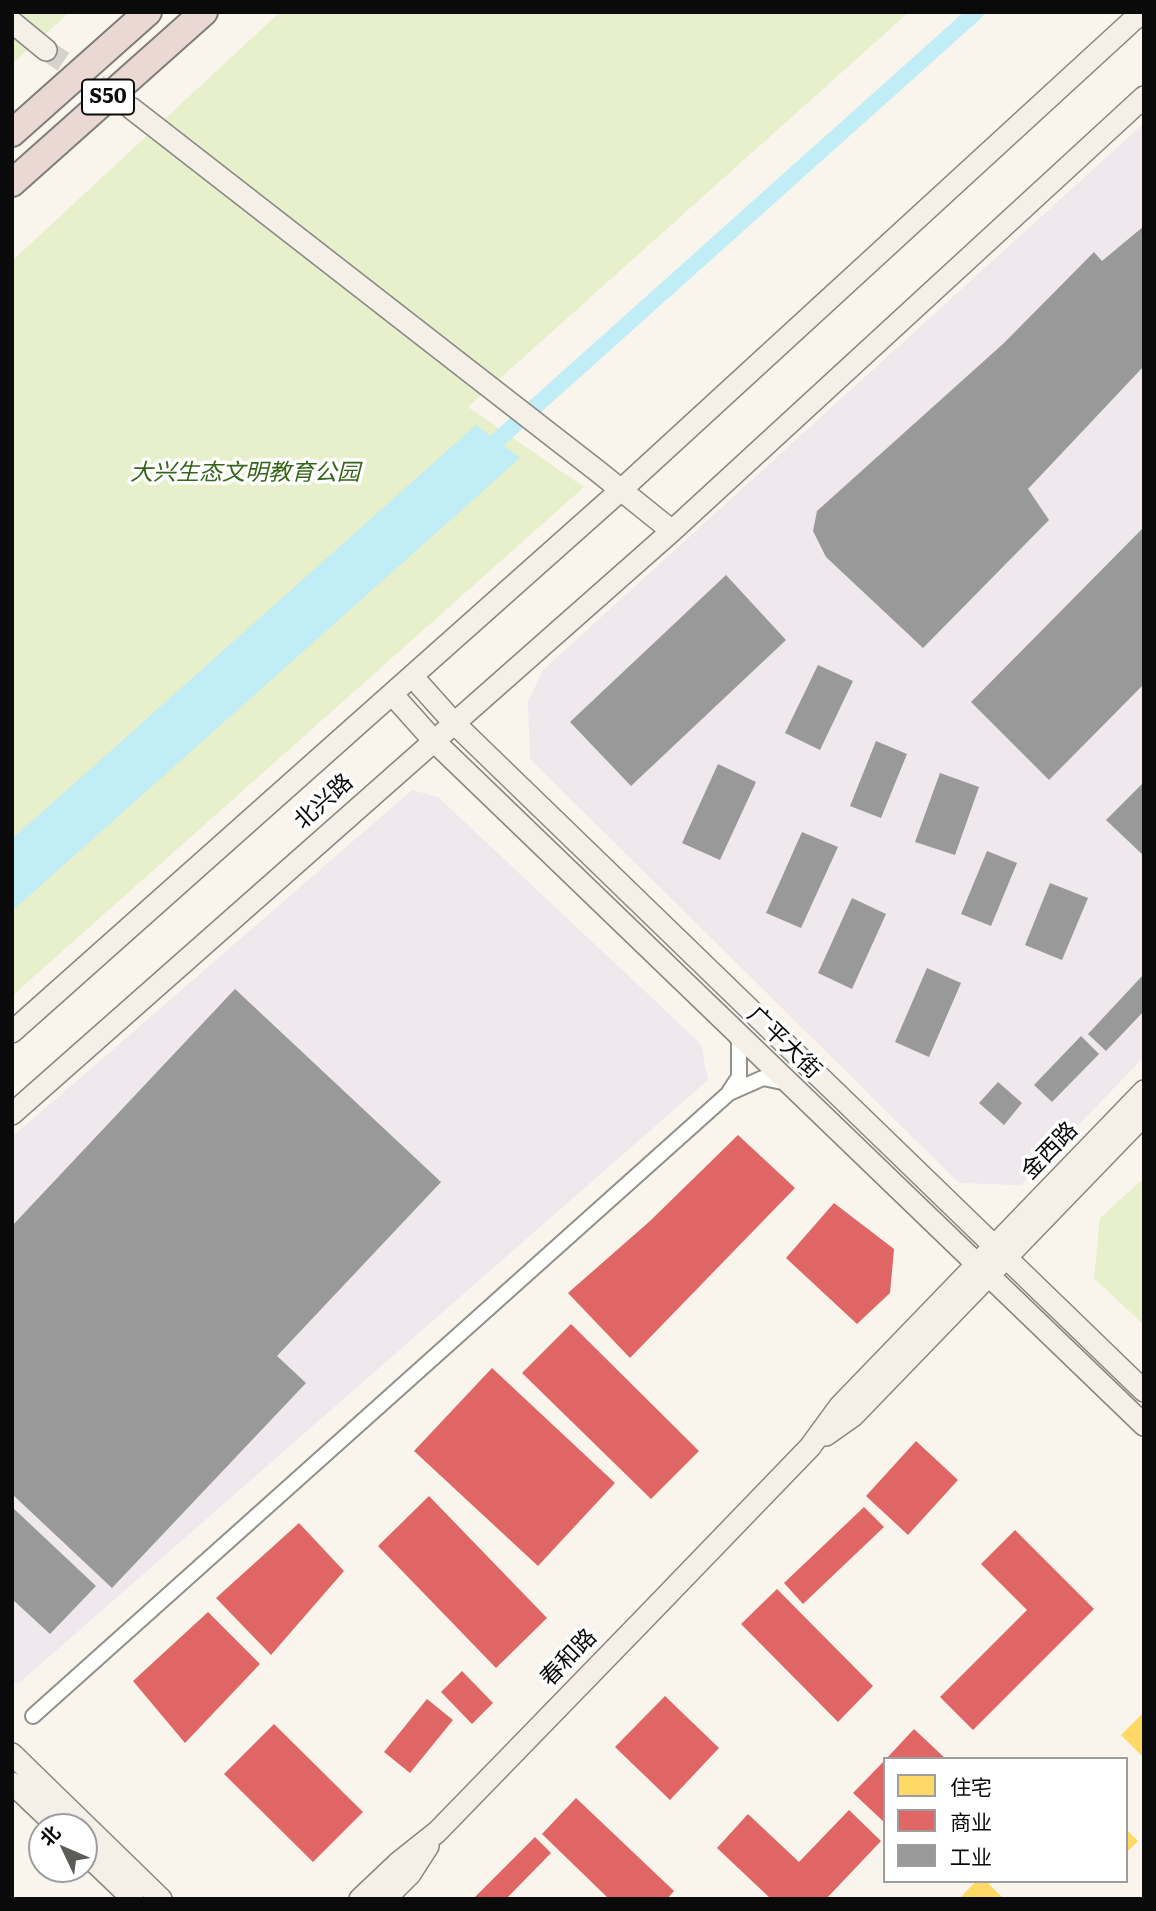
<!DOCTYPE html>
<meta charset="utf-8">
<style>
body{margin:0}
#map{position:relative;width:1156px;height:1911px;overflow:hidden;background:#f9f5ed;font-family:Literata,"Noto Sans SC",serif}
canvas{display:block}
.frame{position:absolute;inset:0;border:14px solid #0a0a0a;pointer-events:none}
.legend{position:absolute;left:883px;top:1757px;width:245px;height:126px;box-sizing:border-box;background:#fff;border:2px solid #9d9d9d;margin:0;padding:9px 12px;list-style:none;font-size:21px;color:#0a0a0a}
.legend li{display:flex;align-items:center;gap:14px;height:35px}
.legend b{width:35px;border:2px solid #9d9d9d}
.north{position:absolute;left:28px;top:1813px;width:70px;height:70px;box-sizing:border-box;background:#fff;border:2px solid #9d9d9d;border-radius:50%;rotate:314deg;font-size:19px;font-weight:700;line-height:28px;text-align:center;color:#0a0a0a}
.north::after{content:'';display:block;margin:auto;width:24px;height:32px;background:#5e5c59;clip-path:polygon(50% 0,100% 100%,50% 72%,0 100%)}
</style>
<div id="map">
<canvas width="1156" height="1911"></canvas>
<div class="frame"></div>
<ul class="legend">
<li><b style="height:19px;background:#ffd966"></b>住宅</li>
<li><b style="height:19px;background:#e06666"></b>商业</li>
<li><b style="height:19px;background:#999"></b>工业</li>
</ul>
<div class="north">北</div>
</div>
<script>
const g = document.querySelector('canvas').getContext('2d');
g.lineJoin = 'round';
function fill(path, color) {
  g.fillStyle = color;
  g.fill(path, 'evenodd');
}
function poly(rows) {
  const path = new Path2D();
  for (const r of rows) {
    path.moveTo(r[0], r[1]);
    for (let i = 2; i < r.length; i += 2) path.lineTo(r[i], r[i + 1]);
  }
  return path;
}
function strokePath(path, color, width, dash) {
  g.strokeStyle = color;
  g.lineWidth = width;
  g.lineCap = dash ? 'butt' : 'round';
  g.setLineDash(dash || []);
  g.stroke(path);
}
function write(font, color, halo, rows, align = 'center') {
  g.font = font + ' Literata,"Noto Sans SC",serif';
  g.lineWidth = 7;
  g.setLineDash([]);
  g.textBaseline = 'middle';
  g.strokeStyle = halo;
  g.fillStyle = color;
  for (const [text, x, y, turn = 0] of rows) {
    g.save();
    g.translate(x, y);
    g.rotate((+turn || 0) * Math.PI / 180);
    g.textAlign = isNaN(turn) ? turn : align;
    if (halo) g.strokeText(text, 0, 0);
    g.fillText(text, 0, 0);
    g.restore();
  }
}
fill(poly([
 [1144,123,1144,1057,1021,1185,959,1183,530,759,528,702,543,670],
 [412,790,438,797,701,1044,708,1080,18,1684,12,1679,12,1137]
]), '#efe8ec');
fill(poly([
 [12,12,70,12,12,64],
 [280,12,909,12,468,407,584,487,12,996,12,261],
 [1144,1178,1144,1325,1094,1278,1100,1218]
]), '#e7f0cb');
fill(poly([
 [476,425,520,458,12,911,12,839]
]), '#c0edf6');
fill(poly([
 [1144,1712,1144,1758,1121,1735],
 [1126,1829,1138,1841,1126,1853],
 [976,1881,986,1881,1004,1899,959,1899]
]), '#ffd966');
fill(poly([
 [738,1135,795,1188,630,1358,568,1293,650,1221],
 [834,1203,894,1249,890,1293,857,1324,786,1258],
 [571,1324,699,1451,651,1499,522,1373],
 [492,1368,615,1483,538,1566,414,1451],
 [916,1441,958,1480,908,1535,866,1496],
 [429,1496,547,1618,496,1668,378,1546],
 [864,1507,884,1527,803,1604,784,1583],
 [299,1523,344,1571,271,1655,216,1598],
 [1015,1530,1094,1609,973,1730,940,1697,1027,1610,981,1564],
 [777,1589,873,1686,838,1722,741,1624],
 [208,1612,260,1664,185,1743,133,1681],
 [462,1671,493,1703,472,1724,441,1692],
 [665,1696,719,1748,670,1800,615,1747],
 [427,1699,453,1720,410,1773,384,1752],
 [274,1724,363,1812,313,1862,224,1774],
 [914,1729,946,1759,886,1759],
 [885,1760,885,1823,853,1793],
 [576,1798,674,1891,667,1899,609,1899,542,1834],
 [849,1810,881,1841,826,1899,771,1899,717,1848,748,1814,799,1862],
 [535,1837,551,1853,506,1899,473,1899]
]), '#e06666');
fill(poly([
 [1144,226,1144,366,1028,489,1049,520,923,648,826,557,813,531,817,511,1004,343,1094,252,1102,261],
 [1144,527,1144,684,1049,780,971,702],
 [726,575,786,640,631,786,570,722],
 [818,665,853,681,820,750,785,733],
 [876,741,907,754,881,818,850,806],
 [718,764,756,782,720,860,682,843],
 [940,773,979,787,955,855,915,842],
 [1144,782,1144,856,1106,820],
 [802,832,838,847,801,928,766,913],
 [987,851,1017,863,991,926,961,914],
 [1050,883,1088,898,1062,960,1025,945],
 [852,898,886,914,852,989,818,973],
 [927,968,961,983,929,1057,895,1042],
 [1144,974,1144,1011,1106,1051,1088,1034],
 [235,989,441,1182,277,1356,306,1383,112,1588,12,1494,12,1226],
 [1081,1036,1099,1054,1052,1102,1034,1085],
 [998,1082,1022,1103,1004,1125,979,1103],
 [12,1507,96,1586,50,1634,12,1599]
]), '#999');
strokePath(poly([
 [481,455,976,12]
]), '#c0edf6', 16);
strokePath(poly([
 [46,50,123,102]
]), '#d5d2cb', 21, [21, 10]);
const street = poly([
 [729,1092,739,1077,739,1041,734,1033],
 [33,1716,729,1093,763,1078,787,1083]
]);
const secondary = poly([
 [12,22,46,50],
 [131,108,600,473,672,531],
 [412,676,454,723,1144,1391],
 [392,694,434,741,1144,1425],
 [12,1032,621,490,1142,12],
 [12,1114,672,531,1144,97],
 [826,1435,853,1416,1144,1115],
 [12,1754,161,1899],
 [12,1783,58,1827],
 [84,1852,133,1899],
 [360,1899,398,1863,437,1832,644,1619,810,1447,840,1406,1144,1091],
 [385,1899,410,1874,428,1846]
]);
const highway = poly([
 [12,133,148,12],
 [12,183,204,12]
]);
strokePath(street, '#92908c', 18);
strokePath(secondary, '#888683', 24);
strokePath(highway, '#7f7d7a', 30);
strokePath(street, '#fefefc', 14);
strokePath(secondary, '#f4f0e7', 21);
strokePath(highway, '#ead9d2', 26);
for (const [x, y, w] of [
 [108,97,52]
]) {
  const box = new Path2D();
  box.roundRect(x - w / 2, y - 17.5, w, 35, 5);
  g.fillStyle = '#fff';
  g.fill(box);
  strokePath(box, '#0a0a0a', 2);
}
write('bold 21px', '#0a0a0a', null, [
 ["S50",108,97]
]);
write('italic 23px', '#356517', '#fff', [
 ["大兴生态文明教育公园",245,473]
]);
write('23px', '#0a0a0a', '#fff', [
 ["北兴路",324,802,-42],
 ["广平大街",784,1043,44],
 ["金西路",1050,1151,-46],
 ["春和路",569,1658,-46]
]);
</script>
